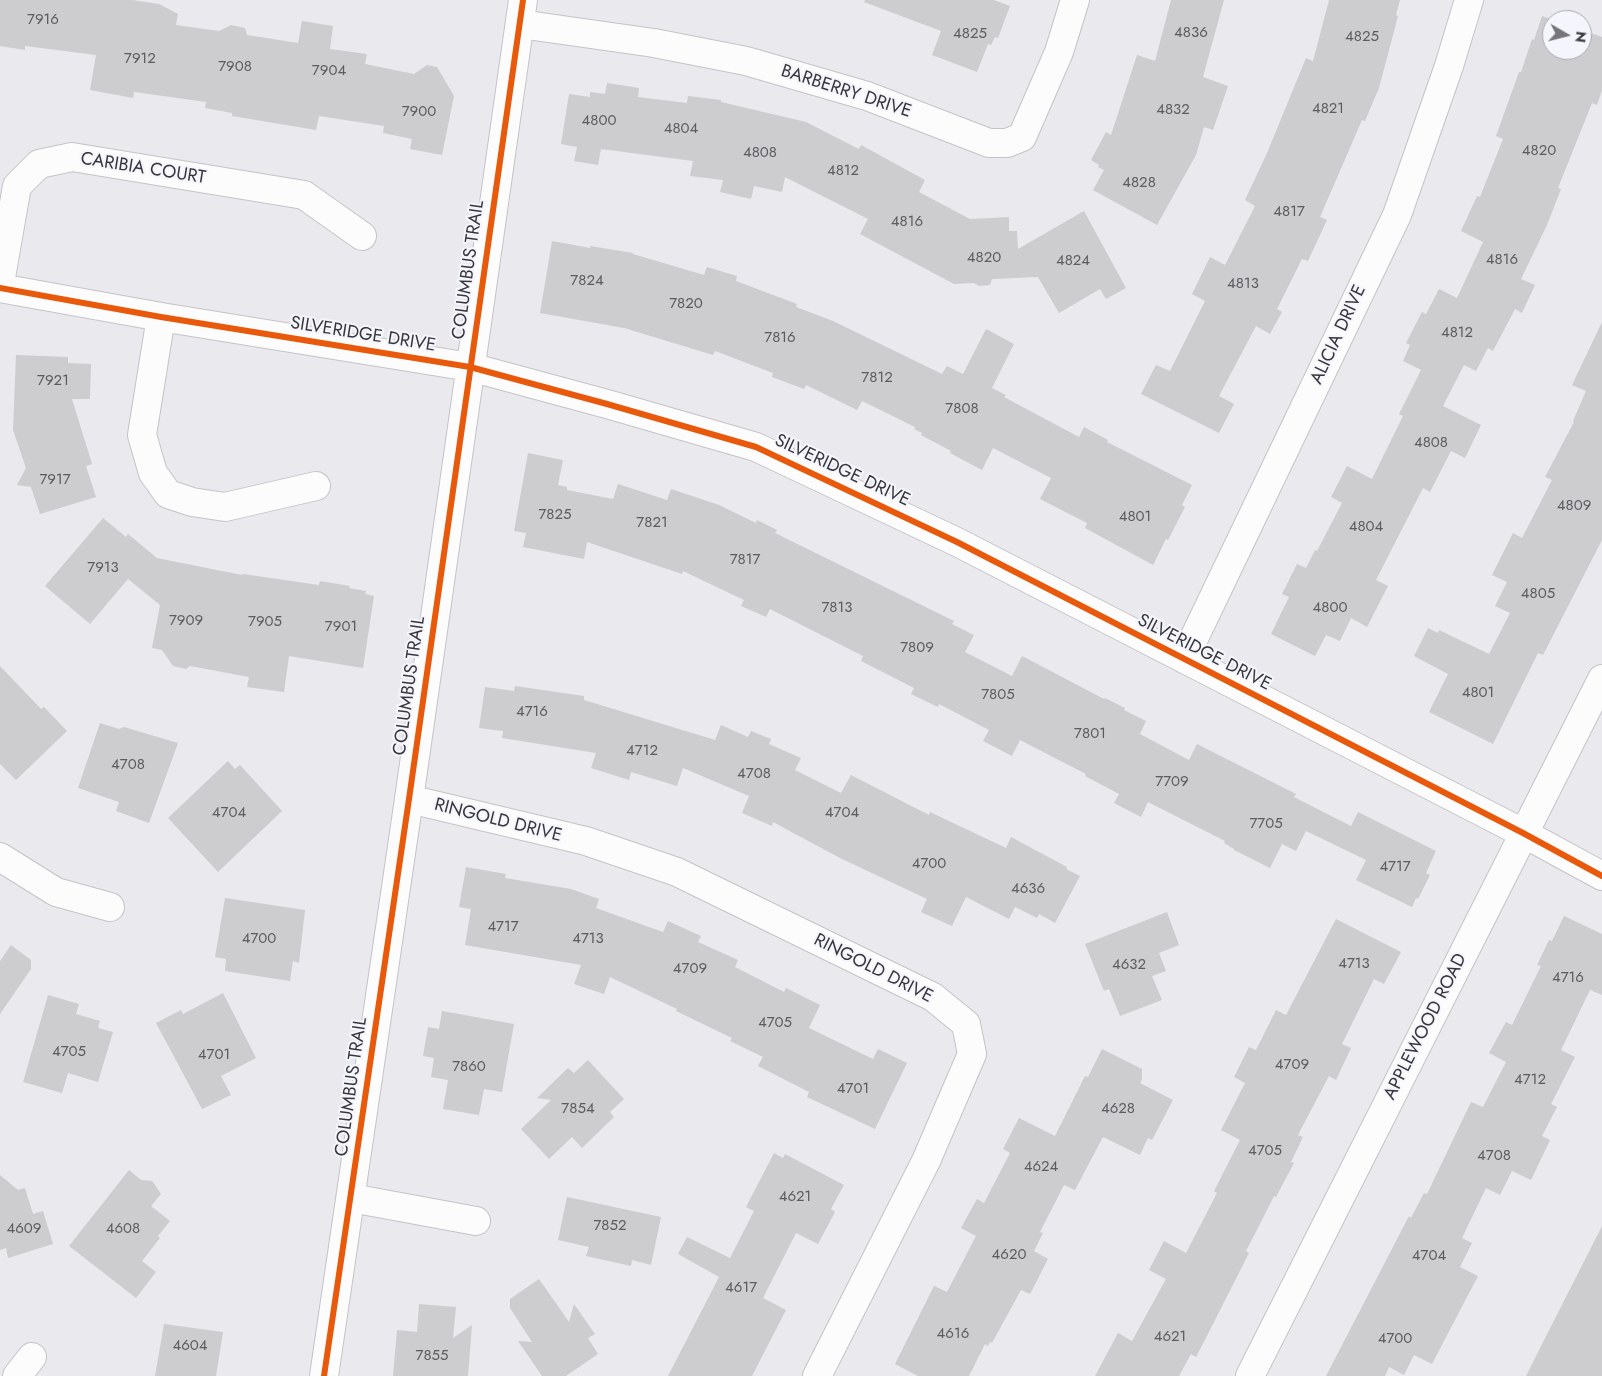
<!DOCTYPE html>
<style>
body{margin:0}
#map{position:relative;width:1602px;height:1376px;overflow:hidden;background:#e9e9ee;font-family:Jost,sans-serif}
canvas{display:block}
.north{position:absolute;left:1542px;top:10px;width:50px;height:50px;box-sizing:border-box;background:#f5f5fd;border:1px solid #a9a9af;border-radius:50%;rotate:98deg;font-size:14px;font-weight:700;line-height:20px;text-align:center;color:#37373b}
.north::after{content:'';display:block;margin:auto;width:18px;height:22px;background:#75757a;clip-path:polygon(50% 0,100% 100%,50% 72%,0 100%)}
</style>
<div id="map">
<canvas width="1602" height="1376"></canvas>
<div class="north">N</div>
</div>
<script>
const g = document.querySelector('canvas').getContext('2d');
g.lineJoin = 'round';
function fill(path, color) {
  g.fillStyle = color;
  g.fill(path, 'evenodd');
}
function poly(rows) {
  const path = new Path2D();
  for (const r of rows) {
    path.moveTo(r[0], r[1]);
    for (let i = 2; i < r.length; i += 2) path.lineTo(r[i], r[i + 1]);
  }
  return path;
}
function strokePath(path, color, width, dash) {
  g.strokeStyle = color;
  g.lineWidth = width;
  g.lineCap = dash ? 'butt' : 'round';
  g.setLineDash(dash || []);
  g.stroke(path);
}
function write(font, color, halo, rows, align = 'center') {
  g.font = font + ' Jost,sans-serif';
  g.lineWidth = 4;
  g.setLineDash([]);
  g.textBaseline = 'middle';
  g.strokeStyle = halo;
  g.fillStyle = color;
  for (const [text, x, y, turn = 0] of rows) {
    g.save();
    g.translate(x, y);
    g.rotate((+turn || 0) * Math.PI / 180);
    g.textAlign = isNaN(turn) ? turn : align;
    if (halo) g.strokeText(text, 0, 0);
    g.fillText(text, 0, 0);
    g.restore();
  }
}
fill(poly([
 [0,0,132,0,159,4,178,14,176,25,219,31,231,25,245,28,247,35,298,43,302,21,333,26,330,49,367,54,365,64,414,74,427,65,437,67,454,96,442,155,410,149,412,139,383,133,384,126,319,116,316,130,232,116,232,113,205,108,206,102,134,92,133,98,90,90,96,55,25,46,25,50,0,46],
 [865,0,994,0,1010,6,998,38,995,37,991,45,988,44,977,72,932,55,941,31,864,2],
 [1171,0,1224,0,1203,77,1228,86,1213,130,1204,127,1196,155,1157,225,1093,190,1104,170,1098,167,1099,165,1091,160,1106,132,1111,135,1137,55,1155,61],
 [1329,0,1400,0,1396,15,1398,16,1379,88,1365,121,1362,120,1320,217,1327,220,1308,261,1302,259,1277,309,1282,312,1270,334,1256,326,1219,396,1234,404,1219,433,1141,394,1156,365,1170,371,1205,301,1192,294,1210,257,1225,265,1255,206,1245,200,1267,153,1306,58,1313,61],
 [1542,16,1553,20,1552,50,1582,50,1582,30,1602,37,1602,90,1597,105,1592,103,1558,188,1561,189,1547,225,1521,279,1535,285,1522,313,1515,309,1493,351,1488,348,1476,371,1464,365,1443,406,1481,425,1465,458,1451,451,1430,492,1423,488,1376,580,1388,586,1367,627,1351,618,1340,641,1326,635,1315,656,1271,634,1289,597,1282,594,1297,564,1306,568,1315,550,1317,551,1342,503,1331,497,1347,466,1372,479,1403,416,1399,414,1421,370,1403,361,1410,345,1406,343,1422,312,1426,314,1439,289,1457,298,1483,242,1461,231,1477,196,1480,197,1503,139,1496,136,1519,72,1521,72,1532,39,1534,40],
 [607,83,639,88,638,97,687,103,688,96,721,100,721,102,806,122,859,149,861,145,925,180,919,192,970,219,1009,217,1009,231,1017,231,1018,249,1084,211,1126,288,1106,299,1100,289,1059,313,1038,277,992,279,990,285,979,286,974,283,954,284,860,234,868,219,785,177,782,192,754,186,751,199,720,192,723,180,690,176,693,161,601,149,598,165,574,161,577,147,561,144,569,94,590,97,590,92,605,94],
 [552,241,590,248,590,246,633,253,633,254,704,275,707,267,737,276,736,281,797,304,796,307,833,321,942,374,947,366,963,374,986,329,1014,344,992,388,1006,395,1004,397,1079,437,1084,427,1108,440,1107,442,1192,485,1182,505,1185,507,1168,540,1166,539,1153,565,1085,528,1087,523,1040,499,1051,478,993,448,982,470,950,453,951,451,921,435,922,433,914,429,915,427,862,401,857,410,806,385,804,389,772,377,773,373,715,351,713,355,624,328,540,313],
 [1602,322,1602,540,1543,655,1538,653,1493,744,1429,712,1448,674,1414,656,1428,628,1438,633,1439,630,1489,654,1510,613,1495,606,1507,582,1492,575,1513,533,1522,538,1552,480,1545,477,1574,422,1573,421,1586,391,1572,385],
 [16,355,68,357,68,363,91,364,90,399,72,399,92,464,86,466,96,497,40,514,31,487,17,485,26,468,13,430],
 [528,453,563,460,558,485,567,487,567,490,613,499,618,484,667,500,671,489,719,505,756,523,757,520,777,530,775,533,954,621,952,624,974,635,965,652,1012,676,1022,656,1104,699,1105,698,1125,708,1124,710,1146,721,1140,734,1189,760,1197,744,1296,794,1294,797,1351,826,1358,812,1436,851,1426,873,1430,875,1418,899,1416,898,1412,907,1356,880,1366,860,1306,831,1296,851,1282,844,1270,868,1234,850,1234,849,1224,843,1225,841,1148,802,1141,817,1114,803,1119,794,1085,776,1086,774,1020,740,1012,756,983,741,989,730,939,704,938,707,911,694,914,688,861,661,863,656,770,609,766,617,741,606,744,600,683,571,682,574,587,542,584,559,523,547,526,533,514,531],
 [103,518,126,537,128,534,157,558,242,575,243,574,319,585,320,581,350,586,349,588,366,591,365,594,374,596,363,668,289,656,284,692,247,687,249,677,190,666,186,669,173,666,162,650,152,648,160,605,128,579,90,624,45,586],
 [0,666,41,709,44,707,67,731,16,780,0,764],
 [515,686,584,696,584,700,715,740,721,725,748,737,751,731,771,739,769,744,801,758,795,770,841,793,851,775,929,815,930,812,1006,848,1011,837,1067,867,1066,869,1080,876,1055,923,1039,914,1037,918,1015,907,1009,919,966,897,952,926,921,912,927,899,840,858,773,822,772,826,742,813,749,796,683,768,677,786,631,772,629,780,591,768,596,753,502,738,503,731,479,728,485,687,514,691],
 [100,723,119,729,124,727,178,743,149,823,116,811,119,802,78,788],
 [228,761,235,769,240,765,282,811,218,872,168,818],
 [466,867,506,874,505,878,571,889,599,899,596,908,663,932,668,921,701,936,698,942,738,960,735,967,784,992,786,988,820,1005,809,1028,873,1059,878,1049,907,1063,875,1129,807,1097,809,1092,758,1066,763,1057,730,1041,732,1038,676,1011,677,1009,610,977,604,994,574,984,581,965,465,945,471,909,459,907],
 [225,898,305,910,299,963,293,961,290,981,225,971,226,959,215,957],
 [1167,912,1179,945,1159,953,1166,971,1152,976,1162,1000,1120,1016,1109,989,1104,991,1085,944],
 [1564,916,1602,934,1602,995,1590,990,1561,1050,1575,1057,1551,1104,1557,1107,1542,1136,1550,1140,1531,1180,1512,1171,1500,1195,1486,1188,1462,1238,1472,1243,1460,1267,1478,1276,1432,1364,1414,1355,1404,1375,1389,1367,1385,1376,1326,1376,1409,1216,1411,1218,1424,1193,1427,1194,1471,1102,1483,1107,1506,1062,1489,1053,1506,1022,1512,1025,1541,966,1537,965,1549,940,1552,941],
 [1336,919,1401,952,1384,984,1374,979,1342,1044,1351,1048,1336,1080,1329,1076,1298,1135,1303,1137,1291,1162,1294,1163,1276,1197,1274,1196,1263,1218,1246,1251,1249,1253,1213,1324,1196,1357,1191,1354,1179,1376,1095,1376,1118,1333,1132,1341,1166,1279,1149,1270,1164,1241,1186,1253,1217,1193,1214,1191,1240,1140,1221,1130,1245,1083,1234,1077,1249,1047,1256,1050,1276,1010,1286,1015],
 [11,945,31,960,31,969,0,1014,0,961],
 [223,993,256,1058,221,1076,231,1095,202,1109,156,1023,181,1010,183,1014],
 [48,995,79,1004,76,1014,100,1021,98,1028,113,1032,98,1082,68,1073,62,1093,23,1082],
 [442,1011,514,1024,502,1092,484,1089,479,1115,443,1109,448,1080,431,1077,434,1058,423,1056,428,1027,439,1029],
 [1102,1049,1142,1069,1142,1079,1140,1083,1173,1100,1152,1140,1148,1138,1140,1155,1103,1137,1075,1190,1064,1185,1040,1232,1043,1233,1034,1251,1048,1259,1030,1294,1021,1290,992,1343,990,1342,988,1346,985,1344,969,1376,918,1376,895,1364,934,1286,947,1292,976,1236,961,1228,977,1199,984,1203,1010,1153,1003,1149,1019,1118,1055,1136,1085,1076,1088,1077],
 [588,1060,624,1099,610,1112,614,1117,582,1148,572,1137,549,1159,521,1129,551,1100,537,1098,568,1068,574,1073],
 [774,1153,783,1158,785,1154,844,1185,831,1209,835,1212,818,1244,796,1233,763,1298,786,1310,752,1376,668,1376,719,1277,678,1254,687,1237,730,1258,754,1211,746,1207],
 [129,1170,141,1180,152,1181,155,1185,161,1194,151,1206,170,1221,158,1236,160,1238,142,1261,156,1272,136,1298,69,1246],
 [0,1175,18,1190,25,1188,33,1214,43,1211,53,1244,8,1258,6,1248,0,1250],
 [567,1197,661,1217,651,1265,632,1260,631,1266,586,1256,589,1247,558,1240],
 [1602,1226,1602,1376,1526,1376,1539,1350],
 [539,1279,569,1322,574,1304,595,1334,588,1338,598,1354,566,1376,542,1376,518,1341,532,1342,510,1308,510,1299],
 [419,1304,456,1307,453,1338,472,1325,468,1376,393,1376,397,1330,417,1332],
 [164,1324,223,1332,216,1376,155,1376]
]), '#cdcdd0');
const street = poly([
 [520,24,654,43,746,61,867,96,989,143,1007,143,1022,137,1059,52,1075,0],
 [0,283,17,186,39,164,72,157,304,195,362,236],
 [0,288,161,317,470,367,607,404,756,447,957,542,1523,833,1602,876],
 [161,317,142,435,153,473,168,494,192,502,225,507,316,486],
 [1184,659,1397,215,1449,66,1469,0],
 [409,799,586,841,677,872,933,997,966,1024,972,1054,926,1161,817,1376],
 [0,857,56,892,110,907],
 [351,1198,476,1221],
 [17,1376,32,1357],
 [1250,1376,1602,679]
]);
const secondary = poly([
 [324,1376,409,799,523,0]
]);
strokePath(street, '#c4c4c8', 30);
strokePath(secondary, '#c4c4c8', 30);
strokePath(street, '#fcfcfc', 28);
strokePath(secondary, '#fcfcfc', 28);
strokePath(poly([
 [0,288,161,317,470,367,607,404,756,447,957,542,1523,833,1602,876],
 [324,1376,409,799,523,0]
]), '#e8590c', 6);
write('15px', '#5c5c60', null, [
 ["7916",43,20],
 ["4836",1191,33],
 ["4825",970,34],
 ["4825",1362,37],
 ["7912",140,59],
 ["7908",235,67],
 ["7904",329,71],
 ["4821",1328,109],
 ["4832",1173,110],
 ["7900",419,112],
 ["4800",599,121],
 ["4804",681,129],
 ["4820",1539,151],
 ["4808",760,153],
 ["4812",843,171],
 ["4828",1139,183],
 ["4817",1289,212],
 ["4816",907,222],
 ["4820",984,258],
 ["4816",1502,260],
 ["4824",1073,261],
 ["7824",587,281],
 ["4813",1243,284],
 ["7820",686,304],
 ["4812",1457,333],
 ["7816",780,338],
 ["7812",877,378],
 ["7921",53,381],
 ["7808",962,409],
 ["4808",1431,443],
 ["7917",55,480],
 ["4809",1574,506],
 ["7825",555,515],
 ["4801",1135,517],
 ["7821",652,523],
 ["4804",1366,527],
 ["7817",745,560],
 ["7913",103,568],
 ["4805",1538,594],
 ["7813",837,608],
 ["4800",1330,608],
 ["7909",186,621],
 ["7905",265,622],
 ["7901",341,627],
 ["7809",917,648],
 ["4801",1478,693],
 ["7805",998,695],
 ["4716",532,712],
 ["7801",1090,734],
 ["4712",642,751],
 ["4708",128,765],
 ["4708",754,774],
 ["7709",1172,782],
 ["4704",229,813],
 ["4704",842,813],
 ["7705",1266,824],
 ["4700",929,864],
 ["4717",1395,867],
 ["4636",1028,889],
 ["4717",503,927],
 ["4700",259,939],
 ["4713",588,939],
 ["4713",1354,964],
 ["4632",1129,965],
 ["4709",690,969],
 ["4716",1568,978],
 ["4705",775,1023],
 ["4705",69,1052],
 ["4701",214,1055],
 ["4709",1292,1065],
 ["7860",469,1067],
 ["4712",1530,1080],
 ["4701",853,1089],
 ["7854",578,1109],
 ["4628",1118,1109],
 ["4705",1265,1151],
 ["4708",1494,1156],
 ["4624",1041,1167],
 ["4621",795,1197],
 ["7852",610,1226],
 ["4609",24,1229],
 ["4608",123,1229],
 ["4620",1009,1255],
 ["4704",1429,1256],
 ["4617",741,1288],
 ["4616",953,1334],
 ["4621",1170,1337],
 ["4700",1395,1339],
 ["4604",190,1346],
 ["7855",432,1356]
]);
write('18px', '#37373b', '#f5f5fd', [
 ["BARBERRY DRIVE",846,92,18],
 ["CARIBIA COURT",143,169,9],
 ["COLUMBUS TRAIL",469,270,-82],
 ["SILVERIDGE DRIVE",363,335,9],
 ["ALICIA DRIVE",1339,335,-65],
 ["SILVERIDGE DRIVE",842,471,25],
 ["SILVERIDGE DRIVE",1204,653,27],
 ["COLUMBUS TRAIL",410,686,-82],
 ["RINGOLD DRIVE",498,821,14],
 ["RINGOLD DRIVE",873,969,27],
 ["APPLEWOOD ROAD",1426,1027,-63],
 ["COLUMBUS TRAIL",352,1087,-82]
]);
</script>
